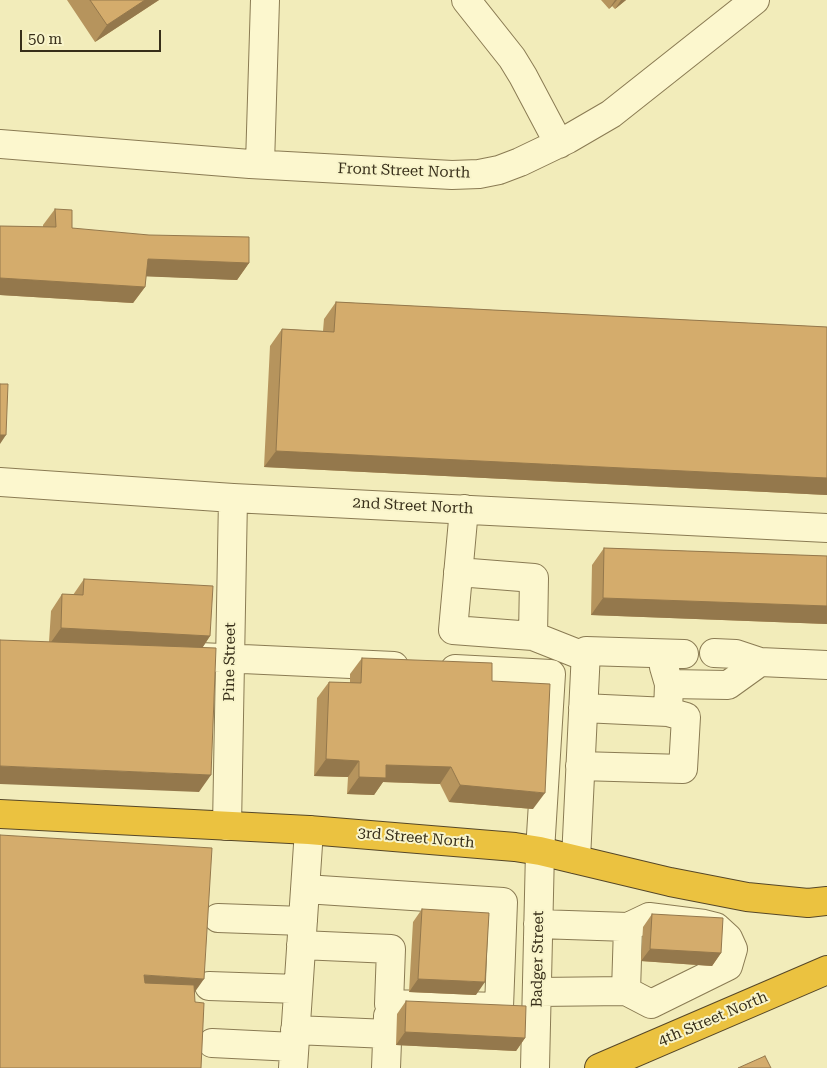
<!DOCTYPE html>
<style>
body{margin:0}
#map{position:relative;width:827px;height:1068px;overflow:hidden;background:#f2ecba;font-family:"Roboto Serif",serif}
canvas{display:block}
.scale{position:absolute;left:20px;top:30px;width:141px;height:22px;box-sizing:border-box;border:2px solid #372e19;border-top:0;padding-left:6px;font-size:15px;line-height:18px;white-space:nowrap;color:#372e19;-webkit-text-stroke:4px #f8f4ca;paint-order:stroke}
</style>
<div id="map">
<canvas width="827" height="1068"></canvas>
<div class="scale">50 m</div>
</div>
<script>
const g = document.querySelector('canvas').getContext('2d');
g.lineJoin = 'round';
function poly(rows) {
  const path = new Path2D();
  for (const r of rows) {
    path.moveTo(r[0], r[1]);
    for (let i = 2; i < r.length; i += 2) path.lineTo(r[i], r[i + 1]);
  }
  return path;
}
function strokePath(path, color, width, dash) {
  g.strokeStyle = color;
  g.lineWidth = width;
  g.lineCap = dash ? 'butt' : 'round';
  g.setLineDash(dash || []);
  g.stroke(path);
}
function fill(path, color) {
  g.fillStyle = color;
  g.fill(path, 'evenodd');
}
function write(font, color, halo, rows, align = 'center') {
  g.font = font + ' "Roboto Serif",serif';
  g.lineWidth = 4;
  g.setLineDash([]);
  g.textBaseline = 'middle';
  g.strokeStyle = halo;
  g.fillStyle = color;
  for (const [text, x, y, turn = 0] of rows) {
    g.save();
    g.translate(x, y);
    g.rotate((+turn || 0) * Math.PI / 180);
    g.textAlign = isNaN(turn) ? turn : align;
    if (halo) g.strokeText(text, 0, 0);
    g.fillText(text, 0, 0);
    g.restore();
  }
}
const minor = poly([
 [466,0,512,58,523,76,559,144],
 [0,144,250,164,452,175,479,174,499,170,520,162,568,139,611,114,755,0],
 [260,164,265,0],
 [0,482,233,498,827,528],
 [464,509,453,630,533,636,586,657],
 [458,572,534,578,533,636],
 [714,653,736,654,760,662,827,665],
 [178,656,394,666],
 [664,667,669,684,728,685,760,662],
 [455,669,551,674,540,851,535,1068],
 [583,708,668,712],
 [580,766,683,769,686,717,668,712,669,684],
 [227,826,233,498],
 [576,859,586,651,684,654],
 [218,918,303,921],
 [301,945,391,949,389,1004,499,1007,503,902,305,889],
 [209,986,298,989],
 [626,991,628,927],
 [537,992,626,991,651,1004,728,966,733,949,728,938,716,927,704,924,649,917,628,927,538,924],
 [295,1030,388,1034],
 [212,1043,294,1047],
 [293,1068,309,830],
 [386,1068,388,1016]
]);
const highway = poly([
 [0,814,309,830,515,847,540,851,670,882,747,897,808,903,827,901],
 [599,1068,827,970]
]);
strokePath(minor, '#8a7b53', 30);
strokePath(highway, '#564728', 30);
strokePath(minor, '#fcf7ce', 28);
strokePath(highway, '#ebc240', 28);
fill(poly([
 [67,0,159,0,95,42],
 [601,0,626,0,615,9,612,6,609,9],
 [55,209,72,228,249,263,237,280,146,276,145,287,133,303,0,295,0,226,43,227,43,225],
 [336,302,827,327,827,495,264,467,270,346,282,329,323,331,324,319],
 [604,548,827,556,827,624,591,615,592,565],
 [84,579,210,636,202,648,199,792,49,642,51,611,62,594,73,595],
 [362,658,492,681,533,809,449,802,440,784,383,782,374,795,347,794,348,777,314,776,317,698,329,682,350,683,350,674],
 [422,909,476,995,409,992,413,922],
 [652,914,721,953,712,966,641,961,643,927],
 [406,1001,525,1038,516,1051,396,1045,397,1014]
]), '#b6945d');
fill(poly([
 [145,0,159,0,95,42,107,25],
 [615,0,617,0,612,6,609,9],
 [621,0,626,0,615,9],
 [148,259,249,263,237,280,137,276],
 [0,278,145,287,133,303,0,295],
 [0,435,6,435,0,444],
 [276,451,827,478,827,495,264,467],
 [603,598,827,606,827,624,591,615],
 [61,628,210,636,199,653,49,645],
 [326,759,359,761,348,777,314,776],
 [386,765,451,767,440,784,383,782,374,795,347,794,359,777],
 [0,766,211,775,199,792,0,784],
 [460,785,545,793,533,809,449,802],
 [650,949,721,953,712,966,641,961],
 [144,975,204,979,192,996,132,991],
 [418,979,485,982,476,995,409,992],
 [405,1032,525,1038,516,1051,396,1045]
]), '#94784c');
const building = poly([
 [90,0,145,0,107,25,90,0],
 [55,209,72,210,72,228,149,235,249,237,249,263,148,259,145,287,0,278,0,226,56,227,55,209],
 [336,302,827,327,827,478,276,451,282,329,334,332,336,302],
 [0,384,8,384,6,435,0,435,0,384],
 [604,548,827,556,827,606,603,598,604,548],
 [84,579,213,586,210,636,61,628,62,594,83,595,84,579],
 [0,640,216,648,211,775,0,766,0,640],
 [362,658,492,663,492,681,550,684,545,793,460,785,451,767,386,765,386,778,359,777,359,761,326,759,329,682,361,683,362,658],
 [0,835,212,848,204,979,144,975,145,983,194,985,195,1002,204,1003,201,1068,0,1068,0,835],
 [422,909,489,913,485,982,418,979,422,909],
 [652,914,723,918,721,953,650,949,652,914],
 [406,1001,526,1006,525,1038,405,1032,406,1001],
 [765,1056,771,1068,738,1068,765,1056]
]);
fill(building, '#d4ac6c');
strokePath(building, '#94784c', 1);
write('15px', '#372e19', '#f8f4ca', [
 ["Front Street North",404,171,2],
 ["2nd Street North",413,506,3],
 ["Pine Street",230,662,-89],
 ["3rd Street North",416,838,5],
 ["Badger Street",538,959,-89],
 ["4th Street North",713,1019,-23]
]);
</script>
